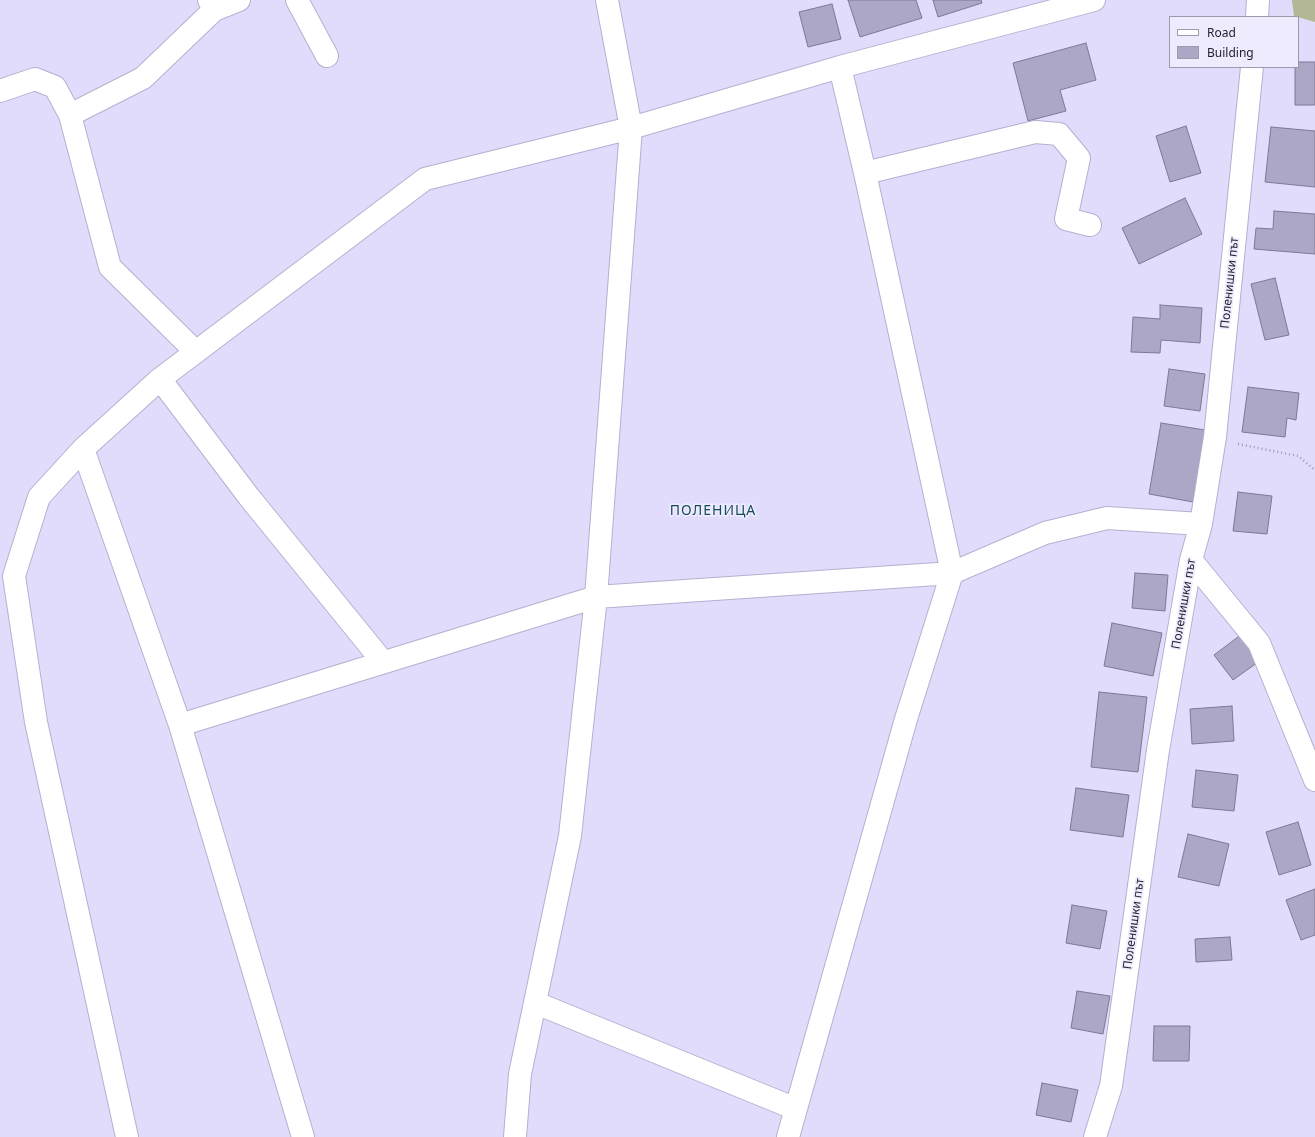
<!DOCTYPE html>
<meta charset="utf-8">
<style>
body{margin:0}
#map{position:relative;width:1315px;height:1137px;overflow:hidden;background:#e1dcfc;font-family:"Noto Sans",sans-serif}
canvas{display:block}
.legend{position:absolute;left:1169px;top:16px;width:130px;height:52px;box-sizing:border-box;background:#eeebff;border:1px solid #9d9bab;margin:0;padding:5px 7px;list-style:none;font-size:12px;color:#24222d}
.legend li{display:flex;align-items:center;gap:8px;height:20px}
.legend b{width:20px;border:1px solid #9d9bab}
</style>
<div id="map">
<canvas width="1315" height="1137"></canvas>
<ul class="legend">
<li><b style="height:5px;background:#fff"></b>Road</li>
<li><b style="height:11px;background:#aca7c6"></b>Building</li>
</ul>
</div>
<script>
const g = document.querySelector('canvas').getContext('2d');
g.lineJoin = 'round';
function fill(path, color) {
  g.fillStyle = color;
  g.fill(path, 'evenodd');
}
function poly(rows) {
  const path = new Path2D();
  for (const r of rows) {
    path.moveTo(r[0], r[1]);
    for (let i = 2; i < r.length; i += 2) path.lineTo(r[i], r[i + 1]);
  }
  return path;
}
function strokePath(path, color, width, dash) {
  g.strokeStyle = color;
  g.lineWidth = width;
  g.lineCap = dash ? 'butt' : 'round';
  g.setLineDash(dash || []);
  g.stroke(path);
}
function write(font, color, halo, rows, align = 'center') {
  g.font = font + ' "Noto Sans",sans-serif';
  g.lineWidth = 3.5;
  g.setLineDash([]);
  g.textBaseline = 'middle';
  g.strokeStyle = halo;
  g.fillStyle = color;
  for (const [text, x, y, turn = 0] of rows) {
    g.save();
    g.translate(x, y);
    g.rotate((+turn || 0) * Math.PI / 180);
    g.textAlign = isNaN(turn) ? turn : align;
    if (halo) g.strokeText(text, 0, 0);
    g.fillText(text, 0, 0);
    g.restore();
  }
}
fill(poly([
 [1292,0,1315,0,1315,22,1294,16]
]), '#b4b694');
const building = poly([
 [848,0,916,0,922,18,860,37,848,0],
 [933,0,981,0,982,3,938,17,933,0],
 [832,4,841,39,808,47,799,12,832,4],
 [1086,43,1096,80,1060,90,1066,111,1028,121,1013,63,1086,43],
 [1298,62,1315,62,1315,105,1295,105,1295,67,1298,67,1298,62],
 [1186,126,1201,173,1170,182,1156,136,1186,126],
 [1271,127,1315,131,1315,187,1265,182,1271,127],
 [1185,198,1202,234,1139,264,1122,228,1185,198],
 [1274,211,1315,214,1315,254,1254,249,1256,228,1273,229,1274,211],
 [1275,278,1289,335,1265,340,1251,284,1275,278],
 [1160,305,1202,308,1200,343,1161,340,1160,353,1131,352,1133,317,1160,319,1160,305],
 [1169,369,1205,374,1200,411,1164,406,1169,369],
 [1248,387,1299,393,1296,420,1287,418,1285,437,1242,432,1248,387],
 [1161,423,1205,430,1193,502,1149,494,1161,423],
 [1238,492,1272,496,1267,534,1233,531,1238,492],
 [1135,573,1168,575,1165,611,1132,608,1135,573],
 [1112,623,1162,633,1153,676,1104,666,1112,623],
 [1242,634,1261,660,1233,680,1214,655,1242,634],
 [1099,692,1147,697,1138,772,1091,767,1099,692],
 [1232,706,1234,741,1192,744,1190,709,1232,706],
 [1196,770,1238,775,1234,811,1192,807,1196,770],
 [1076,788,1129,795,1123,837,1070,830,1076,788],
 [1298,822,1311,865,1279,875,1266,832,1298,822],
 [1188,834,1229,844,1219,886,1178,877,1188,834],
 [1315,889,1315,935,1301,940,1286,900,1315,889],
 [1072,905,1107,911,1100,949,1066,943,1072,905],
 [1230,937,1232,960,1196,962,1195,939,1230,937],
 [1077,991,1110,996,1103,1034,1071,1028,1077,991],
 [1154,1026,1190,1026,1189,1061,1153,1061,1154,1026],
 [1042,1083,1078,1090,1071,1122,1036,1115,1042,1083]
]);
fill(building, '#aca7c6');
strokePath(building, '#7d7895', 1);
const minor = poly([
 [209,0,214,10,239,0],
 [297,0,327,56],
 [1257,17,1258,0],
 [0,91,35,79,55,87,70,115,110,267,196,352],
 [70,115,143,78,214,10],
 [865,173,1035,132,1059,134,1079,158,1066,219,1090,225],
 [160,379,249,497,383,662],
 [83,449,180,725,596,597,952,573,1045,533,1107,518,1201,524],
 [1191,560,1259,643,1315,780],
 [180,725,303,1137],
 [536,1003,796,1109],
 [127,1137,36,722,14,576,39,497,83,449,160,379,425,179,631,128,840,67,1094,0],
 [515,1137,520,1074,570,836,596,597,631,128,607,0],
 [788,1137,906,719,952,573,865,173,840,67],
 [1095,1137,1111,1086,1158,750,1191,560,1201,524,1215,437,1252,67]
]);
strokePath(minor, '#b5b0cf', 24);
strokePath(poly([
 [1238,444,1298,456,1315,470]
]), '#9c98b0', 2.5, [1, 3]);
strokePath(minor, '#fff', 22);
write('12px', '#24222d', '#eeebff', [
 ["Поленишки път",1230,283,-84],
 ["Поленишки път",1184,604,-80],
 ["Поленишки път",1134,924,-82]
]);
g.letterSpacing = '1px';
write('14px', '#184b5c', '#eeebff', [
 ["ПОЛЕНИЦА",713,511]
]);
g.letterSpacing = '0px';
</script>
